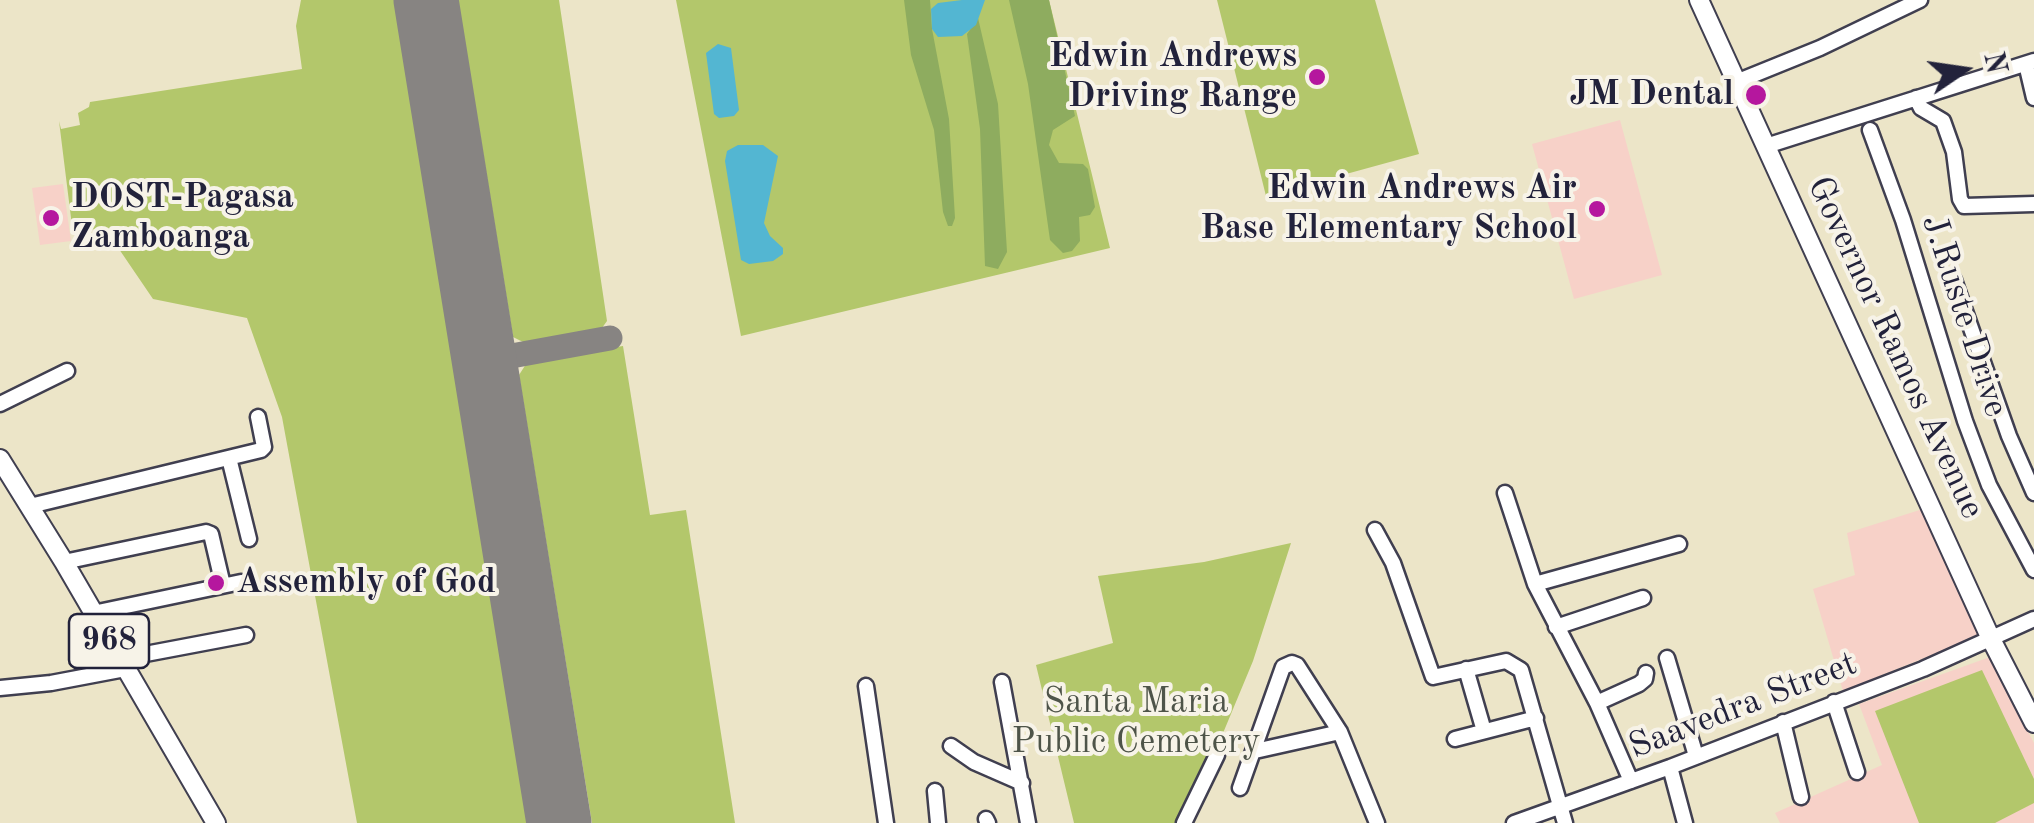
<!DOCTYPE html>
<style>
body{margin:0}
#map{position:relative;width:2034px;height:823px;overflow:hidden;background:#ece5c8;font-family:"Old Standard TT",serif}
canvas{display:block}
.north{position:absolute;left:1914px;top:20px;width:100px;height:100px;-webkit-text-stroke:8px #f7f3e8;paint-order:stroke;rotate:77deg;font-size:28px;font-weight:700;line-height:40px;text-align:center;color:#22223b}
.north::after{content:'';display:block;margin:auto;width:35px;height:45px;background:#22223b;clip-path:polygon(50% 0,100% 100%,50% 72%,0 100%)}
</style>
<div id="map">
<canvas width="2034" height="823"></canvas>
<div class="north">N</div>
</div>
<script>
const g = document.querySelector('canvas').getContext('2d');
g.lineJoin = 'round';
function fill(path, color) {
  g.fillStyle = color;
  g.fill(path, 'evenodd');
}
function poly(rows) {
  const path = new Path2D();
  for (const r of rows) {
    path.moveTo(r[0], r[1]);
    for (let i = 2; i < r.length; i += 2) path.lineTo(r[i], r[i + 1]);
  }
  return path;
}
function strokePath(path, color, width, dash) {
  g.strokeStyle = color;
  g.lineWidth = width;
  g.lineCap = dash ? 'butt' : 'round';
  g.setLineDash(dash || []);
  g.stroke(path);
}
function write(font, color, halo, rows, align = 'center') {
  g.font = font + ' "Old Standard TT",serif';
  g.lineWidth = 8;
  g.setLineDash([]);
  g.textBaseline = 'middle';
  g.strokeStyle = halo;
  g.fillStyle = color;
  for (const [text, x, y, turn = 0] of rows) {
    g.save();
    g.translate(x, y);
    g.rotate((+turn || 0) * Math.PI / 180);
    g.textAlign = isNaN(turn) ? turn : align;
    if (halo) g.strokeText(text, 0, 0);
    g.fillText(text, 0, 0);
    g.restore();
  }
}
fill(poly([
 [1620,120,1662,275,1574,299,1532,144],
 [63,184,71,241,40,245,32,188],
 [1926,508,1983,634,1843,691,1813,589,1855,575,1847,533],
 [1990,657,2034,743,2034,823,1780,823,1775,813,1882,765,1859,704]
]), '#f7d1c8');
fill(poly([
 [301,0,395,0,530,823,357,823,282,417,247,318,153,299,104,227,73,234,59,121,61,129,80,125,78,113,89,107,90,102,302,69,296,26],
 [458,0,559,0,607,321,599,332,529,345,513,337],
 [676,0,1049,0,1110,248,741,336],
 [1217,0,1375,0,1419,154,1266,196],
 [623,346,650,515,686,510,735,823,592,823,519,375,528,361],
 [1291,543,1253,661,1211,762,1179,823,1074,823,1036,665,1113,643,1098,576,1204,562],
 [1982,670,2034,779,2034,803,1995,823,1919,823,1875,711]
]), '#b3c76b');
fill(poly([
 [904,0,930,0,932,29,949,119,955,218,952,226,948,226,943,212,934,130,911,55],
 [1009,0,1049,0,1075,116,1053,130,1049,145,1059,163,1083,164,1088,169,1095,207,1090,215,1079,217,1080,241,1072,251,1063,253,1050,240,1028,84],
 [978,18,998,104,1007,252,998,269,985,266,980,129,967,34]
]), '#8eac5f');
fill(poly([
 [962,0,985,0,976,25,962,36,938,37,932,29,931,9,938,3],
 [718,44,731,48,739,110,734,116,719,118,714,114,706,53],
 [738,145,763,145,778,156,764,223,770,236,783,248,783,254,773,261,749,264,741,260,725,161,727,151]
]), '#53b6d2');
strokePath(poly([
 [484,361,610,338]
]), '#878482', 25);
strokePath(poly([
 [426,0,559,823]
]), '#878482', 65);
const minor = poly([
 [2026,64,2034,98],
 [1736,82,1820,48,1920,0],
 [1916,98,1921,108,1943,121,1954,152,1960,199,1964,206,2034,204],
 [1870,130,1903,220,1965,421,1989,485,2034,570],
 [1766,146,2034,61],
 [1954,280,2009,436,2034,493],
 [0,404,67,371],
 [229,458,249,539],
 [1505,493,1535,584,1597,703,1631,781],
 [30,506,261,450,264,447,258,417],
 [1375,530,1393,563,1433,677,1506,661,1521,670,1565,823],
 [64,562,206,532,211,534,223,585],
 [1535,584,1679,544],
 [93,613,241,582],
 [1556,627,1643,598],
 [1667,658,1696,756],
 [119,659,246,635],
 [1466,669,1484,731],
 [1002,682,1028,823],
 [866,686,886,823],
 [0,688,51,683,125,669],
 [1834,702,1857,772],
 [1597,703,1639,684,1645,679,1646,673],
 [1783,722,1801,797],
 [1455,739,1536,718],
 [951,746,974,762,1022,783],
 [1255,751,1340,732],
 [1670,767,1685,823],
 [1240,788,1283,667,1292,663,1297,665,1340,732,1377,823],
 [935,791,938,823],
 [986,819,988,823],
 [1184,823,1217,755],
 [1514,823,1670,767,1923,669,2034,619]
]);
const major = poly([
 [1699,0,1991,639,2034,723],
 [0,459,64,562,216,823]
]);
strokePath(minor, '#403f50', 19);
strokePath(major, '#403f50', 22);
strokePath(minor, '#fff', 14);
strokePath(major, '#fff', 18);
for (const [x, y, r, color] of [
 [1317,77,10,"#b5179e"],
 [1756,95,12,"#b5179e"],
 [1597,209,10,"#b5179e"],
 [51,218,10,"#b5179e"],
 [216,583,10,"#b5179e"]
]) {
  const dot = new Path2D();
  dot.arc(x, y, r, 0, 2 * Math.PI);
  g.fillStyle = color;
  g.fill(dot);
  strokePath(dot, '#f7f3e8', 4);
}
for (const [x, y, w] of [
 [109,641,80]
]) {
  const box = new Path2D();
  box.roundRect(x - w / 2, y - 27, w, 54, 8);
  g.fillStyle = '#f7f3e8';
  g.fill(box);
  strokePath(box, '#22223b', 2.5);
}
write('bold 32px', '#22223b', null, [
 ["968",109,641]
]);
write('bold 35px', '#22223b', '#f7f3e8', [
 ["Edwin Andrews",1297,57],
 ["Driving Range",1297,97],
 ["JM Dental",1734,95],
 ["Edwin Andrews Air",1577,189],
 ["Base Elementary School",1577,229],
 ["DOST-Pagasa",71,198,"left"],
 ["Zamboanga",71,238,"left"],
 ["Assembly of God",236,583,"left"]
], 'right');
write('35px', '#22223b', '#f7f3e8', [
 ["J.Ruste Drive",1964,316,72],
 ["Governor Ramos Avenue",1895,348,65],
 ["Saavedra Street",1743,706,-21]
]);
write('35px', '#4e5449', '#f7f3e8', [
 ["Santa Maria",1136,703],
 ["Public Cemetery",1136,743]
]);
</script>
